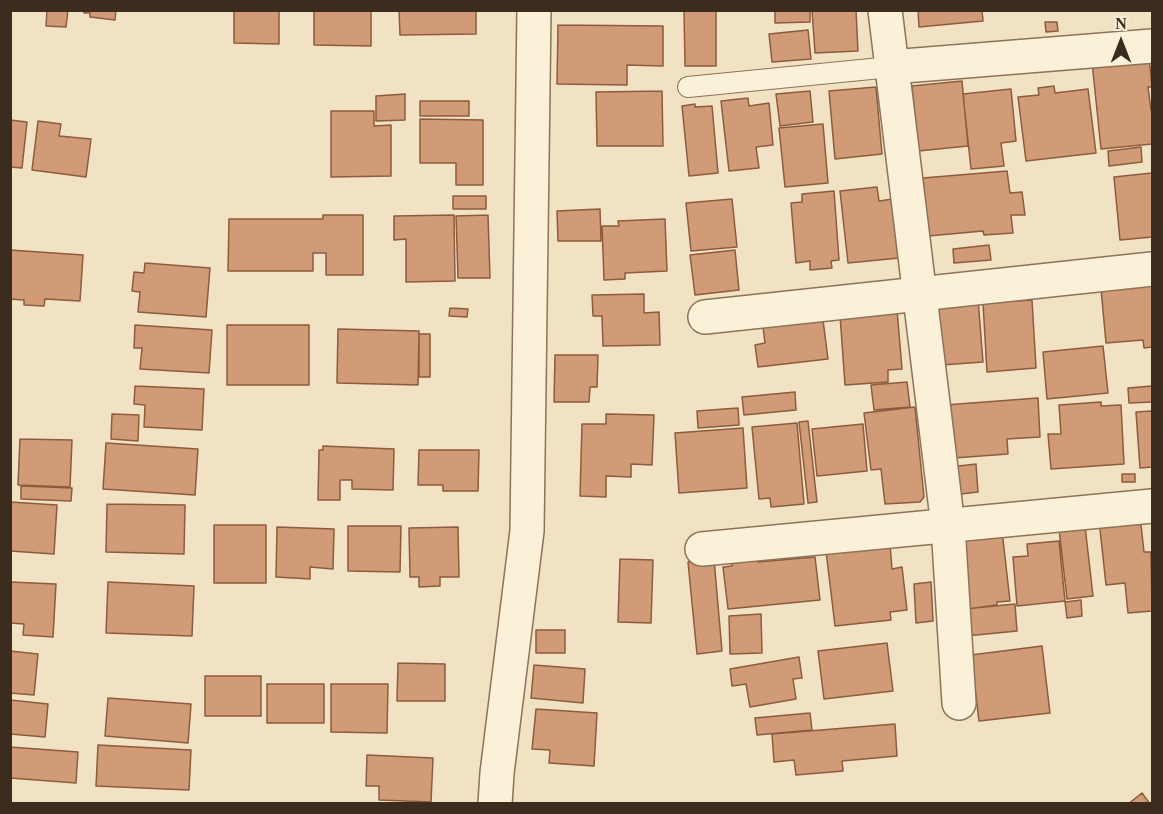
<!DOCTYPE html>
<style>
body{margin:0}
#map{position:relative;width:1163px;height:814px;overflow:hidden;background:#f1e2c4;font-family:Georgia,serif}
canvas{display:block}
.frame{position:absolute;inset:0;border:12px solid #3c2c1e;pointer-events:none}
.north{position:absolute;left:1091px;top:12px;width:60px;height:60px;-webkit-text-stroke:4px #f8edd4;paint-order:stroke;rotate:0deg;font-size:16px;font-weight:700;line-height:24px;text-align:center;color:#3c2c1e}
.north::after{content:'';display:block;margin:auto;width:21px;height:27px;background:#3c2c1e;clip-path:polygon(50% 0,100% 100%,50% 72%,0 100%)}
</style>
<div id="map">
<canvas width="1163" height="814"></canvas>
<div class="frame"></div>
<div class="north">N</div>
</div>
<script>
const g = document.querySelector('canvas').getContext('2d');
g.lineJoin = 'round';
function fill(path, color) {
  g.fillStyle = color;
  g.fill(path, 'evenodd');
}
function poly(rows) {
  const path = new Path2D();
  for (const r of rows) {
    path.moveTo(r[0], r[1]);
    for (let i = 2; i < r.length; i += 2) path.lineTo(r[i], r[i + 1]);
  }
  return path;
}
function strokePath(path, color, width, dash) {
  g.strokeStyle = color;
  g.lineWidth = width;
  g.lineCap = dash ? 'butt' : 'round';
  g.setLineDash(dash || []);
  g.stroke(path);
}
const building = poly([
 [47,10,68,10,66,27,46,26,47,10],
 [84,10,116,10,115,20,90,17,90,13,84,13,84,10],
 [234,10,279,10,279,44,234,43,234,10],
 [314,10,371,10,371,46,314,45,314,10],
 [399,10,476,10,476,34,400,35,399,10],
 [684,10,716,10,716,66,685,66,684,10],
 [775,10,810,10,810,22,775,23,775,10],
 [812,10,856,10,858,51,815,53,812,10],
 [918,10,982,10,983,21,919,27,918,10],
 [1045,22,1057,22,1058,31,1046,32,1045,22],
 [558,25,663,26,663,66,627,65,627,85,557,84,558,25],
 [808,30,811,59,772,62,769,34,808,30],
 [1149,57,1152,87,1148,87,1151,110,1152,110,1152,144,1101,149,1092,62,1149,57],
 [962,81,968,146,918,151,912,86,962,81],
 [1054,86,1055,93,1088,89,1096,153,1026,161,1018,97,1039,95,1038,88,1054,86],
 [876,87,882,154,835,159,829,91,876,87],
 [1011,89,1016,141,1001,143,1004,166,971,169,963,94,1011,89],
 [662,91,663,146,597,146,596,92,662,91],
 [810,91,813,122,780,126,776,94,810,91],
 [405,94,405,120,376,121,376,96,405,94],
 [748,98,749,106,769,103,773,145,756,147,759,168,729,171,721,101,748,98],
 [420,101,469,101,469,116,420,116,420,101],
 [695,104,695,107,712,106,718,173,689,176,682,106,695,104],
 [331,111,374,111,374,126,391,125,391,176,331,177,331,111],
 [420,119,483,120,483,185,456,185,456,163,420,163,420,119],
 [10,120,27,122,22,168,10,167,10,120],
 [38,121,61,124,59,136,91,139,86,177,32,170,38,121],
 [823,124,828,183,785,187,779,128,823,124],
 [1141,147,1142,162,1109,166,1108,151,1141,147],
 [1007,171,1010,193,1022,192,1025,215,1011,215,1013,233,984,235,983,231,928,236,923,178,1007,171],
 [1152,173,1152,237,1120,240,1114,177,1152,173],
 [877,187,879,201,893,199,899,258,848,263,840,191,877,187],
 [834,191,839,260,831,261,832,268,810,270,810,261,796,263,791,203,802,202,802,194,834,191],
 [453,196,486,196,486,209,453,209,453,196],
 [732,199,737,247,691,251,686,203,732,199],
 [600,209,601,241,558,241,557,211,600,209],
 [323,215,363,215,363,275,326,275,326,253,313,253,313,271,228,271,229,219,323,219,323,215],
 [454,215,455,281,406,282,406,239,394,240,394,216,454,215],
 [488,215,490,278,458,278,456,216,488,215],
 [665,219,667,271,625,273,625,279,604,280,602,226,619,226,618,221,665,219],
 [989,245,991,260,954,263,953,249,989,245],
 [10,250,83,255,80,301,45,299,44,306,24,305,24,300,10,299,10,250],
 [735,250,739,290,695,295,690,255,735,250],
 [145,263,210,268,206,317,138,312,140,292,132,291,134,272,144,273,145,263],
 [1152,284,1152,347,1144,348,1143,340,1106,343,1101,289,1152,284],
 [644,294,644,313,659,312,660,345,603,346,602,316,593,316,592,295,644,294],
 [978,299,983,362,942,365,936,306,978,299],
 [1032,300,1036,368,987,372,983,303,1032,300],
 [450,308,468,309,467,317,449,316,450,308],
 [897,310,902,369,888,370,888,382,845,385,840,315,897,310],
 [823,320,828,359,758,367,755,345,765,343,763,327,823,320],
 [135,325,212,330,209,373,140,369,142,348,134,348,135,325],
 [227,325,309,325,309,385,227,385,227,325],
 [338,329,419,331,418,385,337,383,338,329],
 [419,334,430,334,430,377,419,377,419,334],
 [1103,346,1108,393,1047,399,1043,352,1103,346],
 [555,355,598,355,597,387,590,387,589,402,554,402,555,355],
 [907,382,910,407,874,410,871,385,907,382],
 [135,386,204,389,202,430,144,427,145,405,134,404,135,386],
 [1152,386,1152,402,1129,403,1128,388,1152,386],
 [795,392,796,410,744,415,742,397,795,392],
 [1038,398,1040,437,1007,439,1008,454,954,458,945,405,1038,398],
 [1101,402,1101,406,1121,405,1124,464,1051,469,1048,434,1061,434,1059,405,1101,402],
 [915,407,924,497,920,502,885,504,881,469,871,470,864,413,915,407],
 [738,408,739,425,698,428,697,411,738,408],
 [1152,411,1152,467,1140,468,1136,412,1152,411],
 [112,414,139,415,138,441,111,439,112,414],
 [606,414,654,415,652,465,631,464,631,477,606,476,606,497,580,496,582,424,606,424,606,414],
 [808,421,817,502,808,503,799,422,808,421],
 [797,423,804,504,771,507,770,498,759,499,752,427,797,423],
 [863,424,867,471,817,476,812,429,863,424],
 [743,428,747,488,679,493,675,433,743,428],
 [20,439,72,440,70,487,18,485,20,439],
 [106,443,198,449,195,495,103,489,106,443],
 [323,446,394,449,393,490,352,489,352,480,340,480,340,500,318,500,319,450,323,450,323,446],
 [419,450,479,450,478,491,443,491,443,485,418,485,419,450],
 [976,464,978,492,953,495,950,467,976,464],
 [1122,474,1135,474,1135,482,1122,482,1122,474],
 [21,486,72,488,71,501,21,499,21,486],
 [10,502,57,505,54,554,10,551,10,502],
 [107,504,185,505,184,554,106,552,107,504],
 [1140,516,1144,552,1151,552,1152,611,1128,613,1125,583,1106,585,1099,520,1140,516],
 [214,525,266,525,266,583,214,583,214,525],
 [348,526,401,526,400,572,348,571,348,526],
 [1085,526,1093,596,1067,599,1059,529,1085,526],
 [277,527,334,529,333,569,310,567,310,579,276,577,277,527],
 [458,527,459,577,440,577,440,586,419,587,419,577,410,577,409,528,458,527],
 [1002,531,1010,601,997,602,997,605,967,609,959,536,1002,531],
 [1059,541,1065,601,1017,606,1013,557,1028,556,1027,544,1059,541],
 [890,544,892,569,902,567,907,610,890,612,891,620,835,626,826,551,890,544],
 [757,557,758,562,815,557,820,600,728,609,723,567,732,566,731,560,757,557],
 [620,559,653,560,651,623,618,622,620,559],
 [714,559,722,651,697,654,688,562,714,559],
 [10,582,56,584,53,637,23,635,24,624,10,623,10,582],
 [108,582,194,586,192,636,106,633,108,582],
 [931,582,933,621,916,623,914,584,931,582],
 [1081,600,1082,616,1067,618,1065,602,1081,600],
 [1015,604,1017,631,966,636,964,609,1015,604],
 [761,614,762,653,730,654,729,616,761,614],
 [536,630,565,630,565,653,536,653,536,630],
 [887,643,893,691,824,699,818,651,887,643],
 [1042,646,1050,713,979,721,971,655,1042,646],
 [10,651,38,654,34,695,10,693,10,651],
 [799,657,802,678,793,679,796,699,750,707,746,684,732,686,730,669,799,657],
 [398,663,445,664,445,701,397,701,398,663],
 [534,665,585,669,583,703,531,698,534,665],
 [205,676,261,676,261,716,205,716,205,676],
 [267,684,324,684,324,723,267,723,267,684],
 [331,684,388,684,387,733,331,732,331,684],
 [108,698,191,704,188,743,105,736,108,698],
 [10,700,48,704,45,737,10,734,10,700],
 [536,709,597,713,594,766,549,763,550,750,532,749,536,709],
 [810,713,812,730,757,735,755,718,810,713],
 [895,724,897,756,842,761,843,771,796,775,794,760,774,762,772,734,895,724],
 [98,745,191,750,189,790,96,786,98,745],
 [10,747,78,752,76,783,10,778,10,747],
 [367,755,433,758,431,802,379,800,379,786,366,786,367,755],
 [1142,793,1150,804,1128,804,1142,793]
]);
fill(building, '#d19b77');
strokePath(building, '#8d5b3d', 1.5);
const lane = poly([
 [688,87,891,67]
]);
const street = poly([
 [885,10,948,526,959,703],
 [891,67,1152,46],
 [705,317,1152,269],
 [702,549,1152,506],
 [495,804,497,773,527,531,534,10]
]);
strokePath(lane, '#8d7359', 22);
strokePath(street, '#8d7359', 36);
strokePath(lane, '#fbf0d8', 20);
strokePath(street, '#fbf0d8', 33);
</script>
